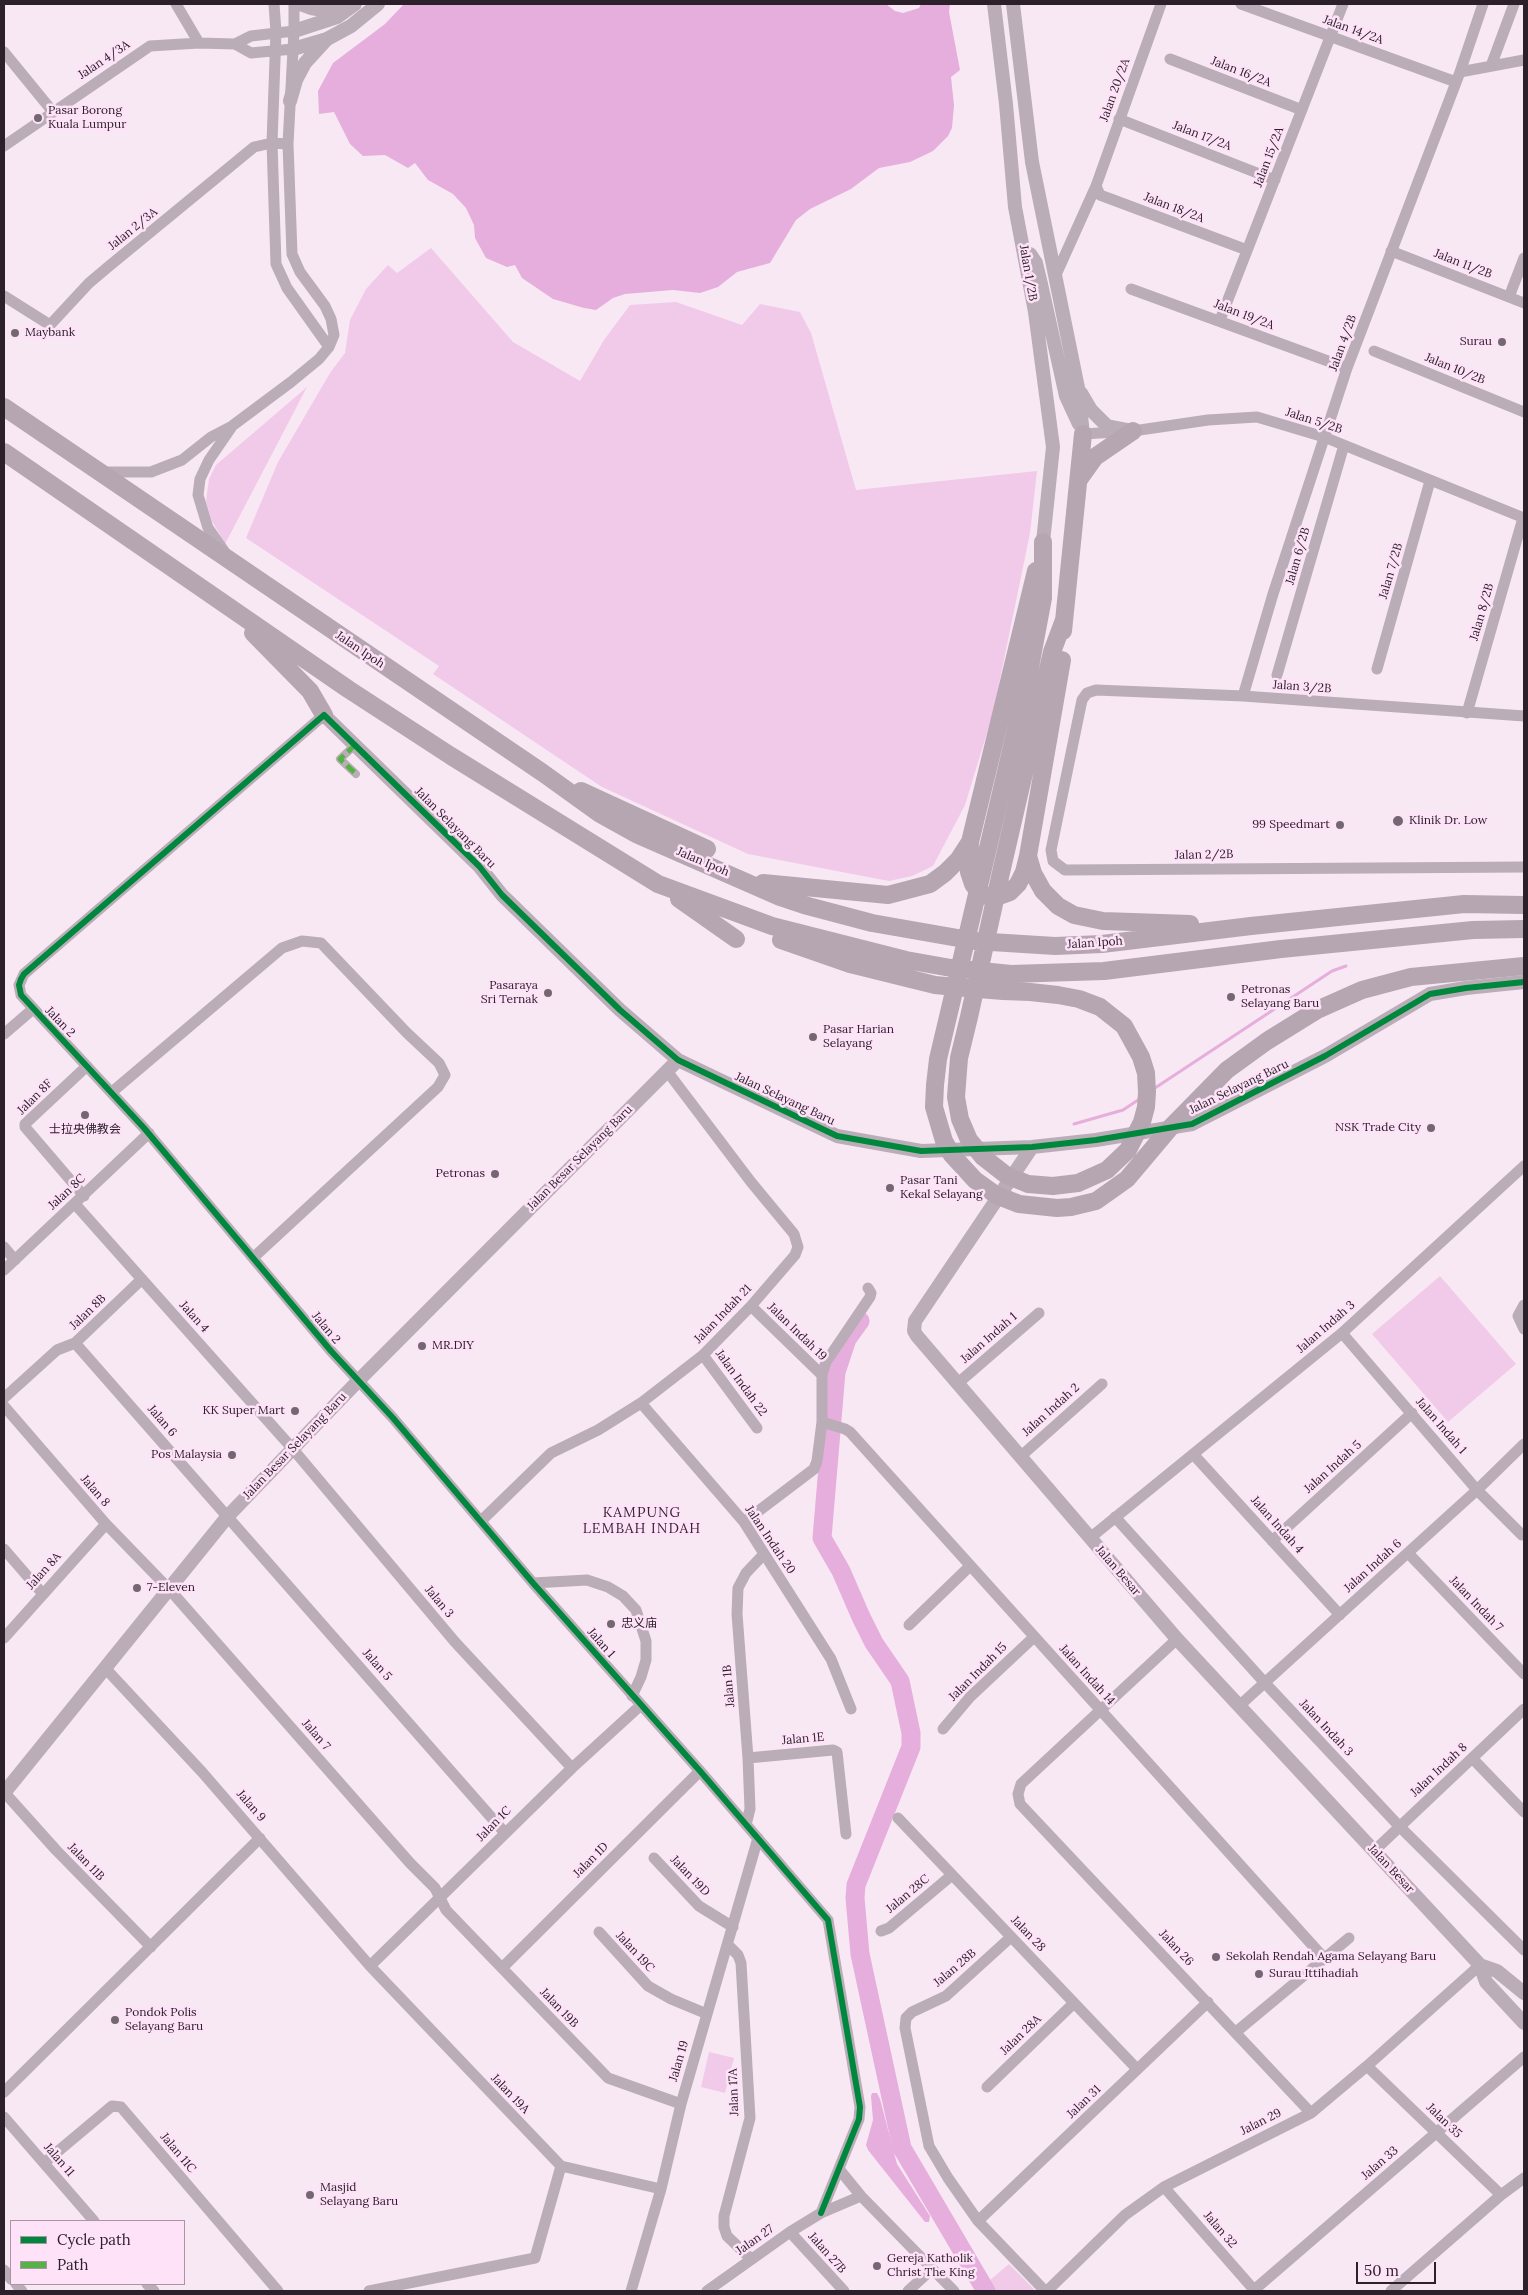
<!DOCTYPE html>
<meta charset="utf-8">
<style>
body{margin:0}
#map{position:relative;width:1528px;height:2295px;overflow:hidden;background:#f8e8f4;font-family:Lora,serif}
canvas{display:block}
.frame{position:absolute;inset:0;border:5px solid #2c212a;pointer-events:none}
.legend{position:absolute;left:10px;top:2220px;width:175px;height:65px;box-sizing:border-box;background:#fee2f8;border:1px solid #aa95a6;margin:0;padding:6px 9px;list-style:none;font-size:15px;color:#2c212a}
.legend li{display:flex;align-items:center;gap:10px;height:25px}
.legend b{width:25px;border:1px solid #aa95a6}
.scale{position:absolute;left:1356px;top:2262px;width:80px;height:22px;box-sizing:border-box;border:2px solid #2c212a;border-top:0;padding-left:6px;font-size:15px;line-height:18px;white-space:nowrap;color:#2c212a;-webkit-text-stroke:4px #fee2f8;paint-order:stroke}
</style>
<div id="map">
<canvas width="1528" height="2295"></canvas>
<div class="frame"></div>
<ul class="legend">
<li><b style="height:6px;background:#00873e"></b>Cycle path</li>
<li><b style="height:6px;background:#56b146"></b>Path</li>
</ul>
<div class="scale">50 m</div>
</div>
<script>
const g = document.querySelector('canvas').getContext('2d');
g.lineJoin = 'round';
function fill(path, color) {
  g.fillStyle = color;
  g.fill(path, 'evenodd');
}
function poly(rows) {
  const path = new Path2D();
  for (const r of rows) {
    path.moveTo(r[0], r[1]);
    for (let i = 2; i < r.length; i += 2) path.lineTo(r[i], r[i + 1]);
  }
  return path;
}
function strokePath(path, color, width, dash) {
  g.strokeStyle = color;
  g.lineWidth = width;
  g.lineCap = dash ? 'butt' : 'round';
  g.setLineDash(dash || []);
  g.stroke(path);
}
function write(font, color, halo, rows, align = 'center') {
  g.font = font + ' Lora,"Noto Sans SC",serif';
  g.lineWidth = 5;
  g.setLineDash([]);
  g.textBaseline = 'middle';
  g.strokeStyle = halo;
  g.fillStyle = color;
  for (const [text, x, y, turn = 0] of rows) {
    g.save();
    g.translate(x, y);
    g.rotate((+turn || 0) * Math.PI / 180);
    g.textAlign = isNaN(turn) ? turn : align;
    if (halo) g.strokeText(text, 0, 0);
    g.fillText(text, 0, 0);
    g.restore();
  }
}
fill(poly([
 [431,248,513,342,580,381,604,340,630,305,676,302,742,325,760,304,800,312,811,333,856,490,1037,471,1030,533,993,713,965,805,933,866,912,876,889,881,748,854,602,787,433,674,439,666,246,538,278,462,330,373,345,353,350,320,366,289,388,265,397,273],
 [307,387,225,544,212,521,206,502,209,479,216,465],
 [1440,1276,1516,1364,1448,1422,1372,1334],
 [709,2052,734,2058,725,2093,701,2087],
 [1009,2264,1034,2289,1031,2291,996,2291,990,2280]
]), '#f1c9e9');
fill(poly([
 [404,4,886,4,895,11,903,13,919,8,921,4,950,4,949,12,960,70,951,77,954,105,952,128,948,136,933,151,910,162,879,168,851,189,810,209,796,220,770,263,737,272,718,287,700,293,673,290,625,294,613,298,596,310,584,308,553,299,522,278,515,265,507,267,486,258,475,238,474,225,466,208,453,194,428,180,415,163,408,168,385,155,363,156,350,144,334,112,319,114,318,91,333,63,385,24],
 [872,2093,877,2093,880,2099,897,2164,930,2216,929,2222,925,2222,868,2150,866,2145,873,2120,871,2096]
]), '#e6aedc');
strokePath(poly([
 [1152,1090,1332,971,1346,966],
 [1074,1124,1123,1110,1141,1098]
]), '#e6aedc', 3);
strokePath(poly([
 [860,1321,847,1339,836,1372,822,1538,841,1571,861,1617,874,1643,900,1681,911,1733,911,1747,856,1885,855,1898,860,1954,902,2148,986,2291]
]), '#e6aedc', 19);
strokePath(poly([
 [355,745,340,759,356,774]
]), '#baadb7', 8);
strokePath(poly([
 [176,4,199,43],
 [274,4,276,32,272,143,276,264,287,288,329,347],
 [1241,4,1456,82],
 [235,44,251,53,293,49],
 [4,52,53,112],
 [1170,59,1302,110],
 [1491,66,1514,4],
 [1460,72,1524,60],
 [1119,119,1275,180],
 [4,146,150,46,199,43,235,44,251,36,294,31],
 [1096,186,1100,195,1247,250],
 [1391,251,1524,303],
 [1055,277,1096,186,1161,4],
 [1131,289,1347,368],
 [4,296,50,325,89,283,108,267,254,147,272,143,288,144],
 [1509,297,1524,258],
 [1220,320,1343,4],
 [1374,351,1524,412],
 [1083,434,1133,431,1208,420,1257,417,1324,437,1524,518],
 [102,472,151,472,182,460,211,437,232,426,291,382,319,359,329,347,334,335,331,319,325,306,300,272,292,254,288,144,294,31,294,4],
 [224,551,208,528,198,495,200,479,209,460,231,428],
 [1377,669,1430,481],
 [1277,675,1344,445],
 [1243,696,1273,594,1347,368,1460,72,1483,4],
 [1467,713,1523,518],
 [324,715,24,974,19,985,21,995,144,1128,331,1351,393,1418,533,1583,700,1771,828,1920,860,2107,859,2119,821,2213],
 [1524,716,1243,696,1096,690,1087,693,1082,700,1051,850,1053,861,1065,870,1524,867],
 [4,1034,33,1009],
 [112,1092,282,948,302,941,321,943,407,1033,439,1063,445,1075,438,1087,254,1257],
 [84,1196,25,1127,25,1124,87,1066],
 [75,1204,292,1448,455,1642,572,1768],
 [4,1247,15,1260],
 [4,1270,149,1133],
 [1524,1305,1518,1316,1524,1329],
 [751,1306,822,1375],
 [1342,1333,1477,1490,1522,1535],
 [75,1343,505,1833],
 [703,1355,757,1428],
 [957,1384,1039,1313],
 [4,1398,57,1350,75,1343,142,1279],
 [641,1403,744,1522,831,1659,851,1709],
 [4,1406,106,1524,170,1590,410,1863,435,1888,446,1910,608,2078,681,2104],
 [822,1422,845,1429,850,1432,1324,1958],
 [1193,1454,1340,1615],
 [1020,1457,1102,1384],
 [1115,1517,1265,1683,1399,1826,1524,1950],
 [481,1521,551,1453,598,1430,641,1403,703,1355,751,1306,795,1255,798,1247,794,1234,751,1182,667,1071],
 [744,1522,814,1469,817,1461,822,1422,822,1375,826,1362,870,1297,871,1293,868,1288],
 [1090,1538,1342,1333,1524,1166],
 [1272,1541,1412,1413],
 [4,1549,42,1593],
 [1408,1553,1524,1674],
 [533,1583,587,1580,608,1587,623,1596,636,1610,646,1641,646,1660,641,1677,632,1696],
 [909,1625,970,1566],
 [4,1638,106,1524],
 [1177,1639,1021,1784,1018,1794,1020,1804,1311,2113],
 [106,1669,202,1772,370,1966,561,2166,661,2189],
 [1239,1706,1477,1490,1524,1444],
 [943,1729,970,1697,1034,1637],
 [748,1758,833,1750,837,1752,846,1834],
 [1472,1758,1524,1812],
 [4,1792,56,1850,151,1947],
 [898,1818,1137,2069],
 [746,1825,750,1809,748,1758,737,1614,738,1588,746,1573,764,1554],
 [1374,1851,1524,1709],
 [654,1858,699,1906,733,1927],
 [881,1931,889,1928,952,1875],
 [599,1932,648,1986,671,1999,707,2014],
 [1011,1937,946,1996,912,2012,906,2018,905,2028,929,2146,948,2178,978,2221,1045,2291],
 [728,1945,738,1955,741,1963,750,2118,724,2216,724,2227,727,2236,751,2259],
 [370,1966,572,1768,641,1705],
 [502,1968,700,1771],
 [1236,2032,1349,1938],
 [1367,2066,1501,2195],
 [987,2087,1074,2003],
 [4,2092,260,1838],
 [4,2117,94,2221],
 [44,2163,112,2106,121,2107,278,2291],
 [839,2169,861,2196,954,2291],
 [1164,2187,1255,2291],
 [978,2221,1208,2002],
 [790,2232,844,2291],
 [4,2270,11,2279],
 [16,2284,22,2291],
 [147,2284,154,2291],
 [1254,2290,1524,2057],
 [369,2291,535,2258,561,2166],
 [631,2291,661,2189,681,2104,758,1838],
 [707,2291,790,2232,821,2213,861,2196],
 [908,2291,932,2269],
 [1047,2291,1125,2215,1164,2187,1311,2113,1367,2066,1480,1965],
 [1391,2291,1501,2195,1524,2178]
]), '#baadb7', 11);
strokePath(poly([
 [300,4,311,8,329,11,343,6],
 [994,4,1006,104,1015,207,1035,312,1053,447,1043,542],
 [1013,4,1032,162,1078,388,1083,434],
 [294,31,337,17,355,4],
 [293,49,327,39,351,26,378,4],
 [290,101,296,80,305,63,326,40],
 [1030,254,1036,263,1041,284,1066,396,1079,424],
 [1081,393,1091,410,1107,426,1133,431],
 [324,715,479,866,502,895,620,1010,678,1060,837,1136,921,1151,1032,1147,1096,1140,1192,1124,1325,1056,1430,994,1466,988,1524,982],
 [1032,1147,915,1321,914,1331,917,1336,1177,1639,1480,1965,1486,1982,1524,2023],
 [4,1793,228,1516,358,1381,678,1060],
 [1480,1965,1497,1971,1524,1993]
]), '#baadb7', 14);
strokePath(poly([
 [4,407,543,773,600,814,636,834,780,897,804,905,872,923,975,941,1055,946,1102,944,1251,926,1464,904,1524,905],
 [4,452,348,689,451,756,658,884,772,926,906,960,951,968,1011,974,1104,971,1281,949,1473,930,1524,929],
 [1080,478,1095,457,1133,431],
 [1043,542,1043,598,1027,683,938,1059,935,1085,934,1107,944,1141,952,1155,975,1180,996,1195,1019,1204,1057,1208,1071,1207,1096,1201,1127,1179,1170,1128,1227,1070,1267,1041,1317,1010,1362,990,1411,977,1524,966],
 [1063,631,1083,434],
 [253,633,310,691,324,715],
 [1062,660,1028,856,1033,873,1043,891,1058,906,1074,915,1103,921,1190,924],
 [581,791,707,849],
 [970,842,969,872,973,884,979,892,987,896,999,896,1010,892,1018,884,1024,872,1028,856],
 [763,883,888,895,930,884,945,873,959,859,970,842,1036,571],
 [679,899,736,939],
 [781,940,850,964,935,985,966,988,1003,991,1030,992,1058,995,1079,999,1100,1007,1124,1026,1141,1057,1146,1073,1147,1092,1146,1107,1142,1122,1128,1150,1107,1170,1078,1183,1053,1186,1028,1184,1006,1175,983,1157,969,1140,960,1119,956,1097,959,1058,969,1017,1000,877,1052,652,1064,620]
]), '#b6a6b2', 18);
strokePath(poly([
 [355,745,340,759,356,774]
]), '#56b146', 5, [10, 5]);
strokePath(poly([
 [821,2213,859,2119,860,2107,828,1920,700,1771,533,1583,393,1418,331,1351,144,1128,21,995,19,985,21,979,24,974,324,715,479,866,502,895,620,1010,678,1060,837,1136,921,1151,1032,1147,1096,1140,1192,1124,1325,1056,1430,994,1466,988,1524,982]
]), '#00873e', 6);
for (const [x, y, r, color] of [
 [38,118,5,"#736771"],
 [15,333,5,"#736771"],
 [1502,342,5,"#736771"],
 [1398,821,6,"#736771"],
 [1340,825,5,"#736771"],
 [548,993,5,"#736771"],
 [1231,997,5,"#736771"],
 [813,1037,5,"#736771"],
 [85,1115,5,"#736771"],
 [1431,1128,5,"#736771"],
 [495,1174,5,"#736771"],
 [890,1188,5,"#736771"],
 [422,1346,5,"#736771"],
 [295,1411,5,"#736771"],
 [232,1455,5,"#736771"],
 [137,1588,5,"#736771"],
 [611,1624,5,"#736771"],
 [1216,1957,5,"#736771"],
 [1259,1974,5,"#736771"],
 [115,2020,5,"#736771"],
 [310,2195,5,"#736771"],
 [877,2266,5,"#736771"]
]) {
  const dot = new Path2D();
  dot.arc(x, y, r, 0, 2 * Math.PI);
  g.fillStyle = color;
  g.fill(dot);
  strokePath(dot, '#fee2f8', 2);
}
write('12px', '#2c212a', '#fee2f8', [
 ["Jalan 14/2A",1353,30,20],
 ["Jalan 4/3A",104,60,-34],
 ["Jalan 16/2A",1241,72,21],
 ["Jalan 20/2A",1115,90,-70],
 ["Jalan 17/2A",1202,136,21],
 ["Jalan 15/2A",1269,157,-69],
 ["Jalan 18/2A",1174,208,21],
 ["Jalan 2/3A",133,229,-39],
 ["Jalan 11/2B",1463,264,21],
 ["Jalan 1/2B",1028,273,80],
 ["Jalan 19/2A",1244,315,21],
 ["Jalan 4/2B",1343,343,-70],
 ["Jalan 10/2B",1455,369,22],
 ["Jalan 5/2B",1314,421,18],
 ["Jalan 6/2B",1298,556,-74],
 ["Jalan 7/2B",1391,571,-74],
 ["Jalan 8/2B",1482,612,-74],
 ["Jalan Ipoh",360,650,34],
 ["Jalan 3/2B",1302,687,4],
 ["Jalan Selayang Baru",455,828,45],
 ["Jalan 2/2B",1204,855,-1],
 ["Jalan Ipoh",703,862,23],
 ["Jalan Ipoh",1095,943,-4],
 ["Jalan 2",60,1022,46],
 ["Jalan Selayang Baru",1239,1087,-26],
 ["Jalan 8F",35,1097,-45],
 ["Jalan Selayang Baru",785,1099,25],
 ["Jalan Besar Selayang Baru",580,1158,-45],
 ["Jalan 8C",67,1192,-43],
 ["Jalan 8B",88,1312,-44],
 ["Jalan Indah 21",723,1314,-46],
 ["Jalan 4",194,1317,48],
 ["Jalan Indah 3",1326,1327,-41],
 ["Jalan 2",326,1328,50],
 ["Jalan Indah 19",797,1332,44],
 ["Jalan Indah 1",989,1338,-41],
 ["Jalan Indah 22",741,1383,54],
 ["Jalan Indah 2",1051,1410,-42],
 ["Jalan 6",162,1421,49],
 ["Jalan Indah 1",1441,1426,49],
 ["Jalan Besar Selayang Baru",295,1446,-46],
 ["Jalan Indah 5",1333,1467,-42],
 ["Jalan 8",95,1491,49],
 ["Jalan Indah 4",1277,1525,48],
 ["Jalan Indah 20",770,1540,56],
 ["Jalan Indah 6",1373,1566,-42],
 ["Jalan 8A",44,1571,-48],
 ["Jalan Besar",1118,1571,49],
 ["Jalan 3",439,1602,50],
 ["Jalan Indah 7",1476,1604,46],
 ["Jalan 1",601,1643,49],
 ["Jalan 5",377,1665,49],
 ["Jalan Indah 15",978,1672,-45],
 ["Jalan Indah 14",1087,1675,48],
 ["Jalan 1B",729,1686,-95],
 ["Jalan Indah 3",1326,1728,47],
 ["Jalan 7",316,1735,49],
 ["Jalan 1E",803,1739,-5],
 ["Jalan Indah 8",1439,1770,-43],
 ["Jalan 9",251,1806,49],
 ["Jalan 1C",494,1824,-45],
 ["Jalan 1D",591,1860,-45],
 ["Jalan 11B",86,1862,46],
 ["Jalan Besar",1391,1869,47],
 ["Jalan 19D",690,1876,46],
 ["Jalan 28C",908,1894,-40],
 ["Jalan 28",1028,1934,46],
 ["Jalan 26",1176,1948,47],
 ["Jalan 19C",635,1952,47],
 ["Jalan 28B",955,1968,-40],
 ["Jalan 19B",559,2008,46],
 ["Jalan 28A",1021,2035,-44],
 ["Jalan 19",679,2061,-74],
 ["Jalan 17A",734,2092,-92],
 ["Jalan 19A",510,2094,46],
 ["Jalan 31",1084,2102,-44],
 ["Jalan 35",1444,2121,44],
 ["Jalan 29",1261,2122,-27],
 ["Jalan 11C",178,2153,50],
 ["Jalan 11",59,2160,49],
 ["Jalan 33",1380,2163,-41],
 ["Jalan 32",1220,2230,49],
 ["Jalan 27",755,2240,-35],
 ["Jalan 27B",827,2253,48]
]);
write('12px', '#2c212a', '#fee2f8', [
 ["Pasar Borong",48,111],
 ["Kuala Lumpur",48,125],
 ["Maybank",25,333],
 ["Surau",1492,342,"right"],
 ["Klinik Dr. Low",1409,821],
 ["99 Speedmart",1330,825,"right"],
 ["Pasaraya",538,986,"right"],
 ["Sri Ternak",538,1000,"right"],
 ["Petronas",1241,990],
 ["Selayang Baru",1241,1004],
 ["Pasar Harian",823,1030],
 ["Selayang",823,1044],
 ["NSK Trade City",1421,1128,"right"],
 ["士拉央佛教会",85,1130,"center"],
 ["Petronas",485,1174,"right"],
 ["Pasar Tani",900,1181],
 ["Kekal Selayang",900,1195],
 ["MR.DIY",432,1346],
 ["KK Super Mart",285,1411,"right"],
 ["Pos Malaysia",222,1455,"right"],
 ["7-Eleven",147,1588],
 ["忠义庙",621,1624],
 ["Sekolah Rendah Agama Selayang Baru",1226,1957],
 ["Surau Ittihadiah",1269,1974],
 ["Pondok Polis",125,2013],
 ["Selayang Baru",125,2027],
 ["Masjid",320,2188],
 ["Selayang Baru",320,2202],
 ["Gereja Katholik",887,2259],
 ["Christ The King",887,2273]
], 'left');
g.letterSpacing = '1px';
write('14px', '#392435', '#fee2f8', [
 ["KAMPUNG",642,1513],
 ["LEMBAH INDAH",642,1529]
]);
g.letterSpacing = '0px';
</script>
